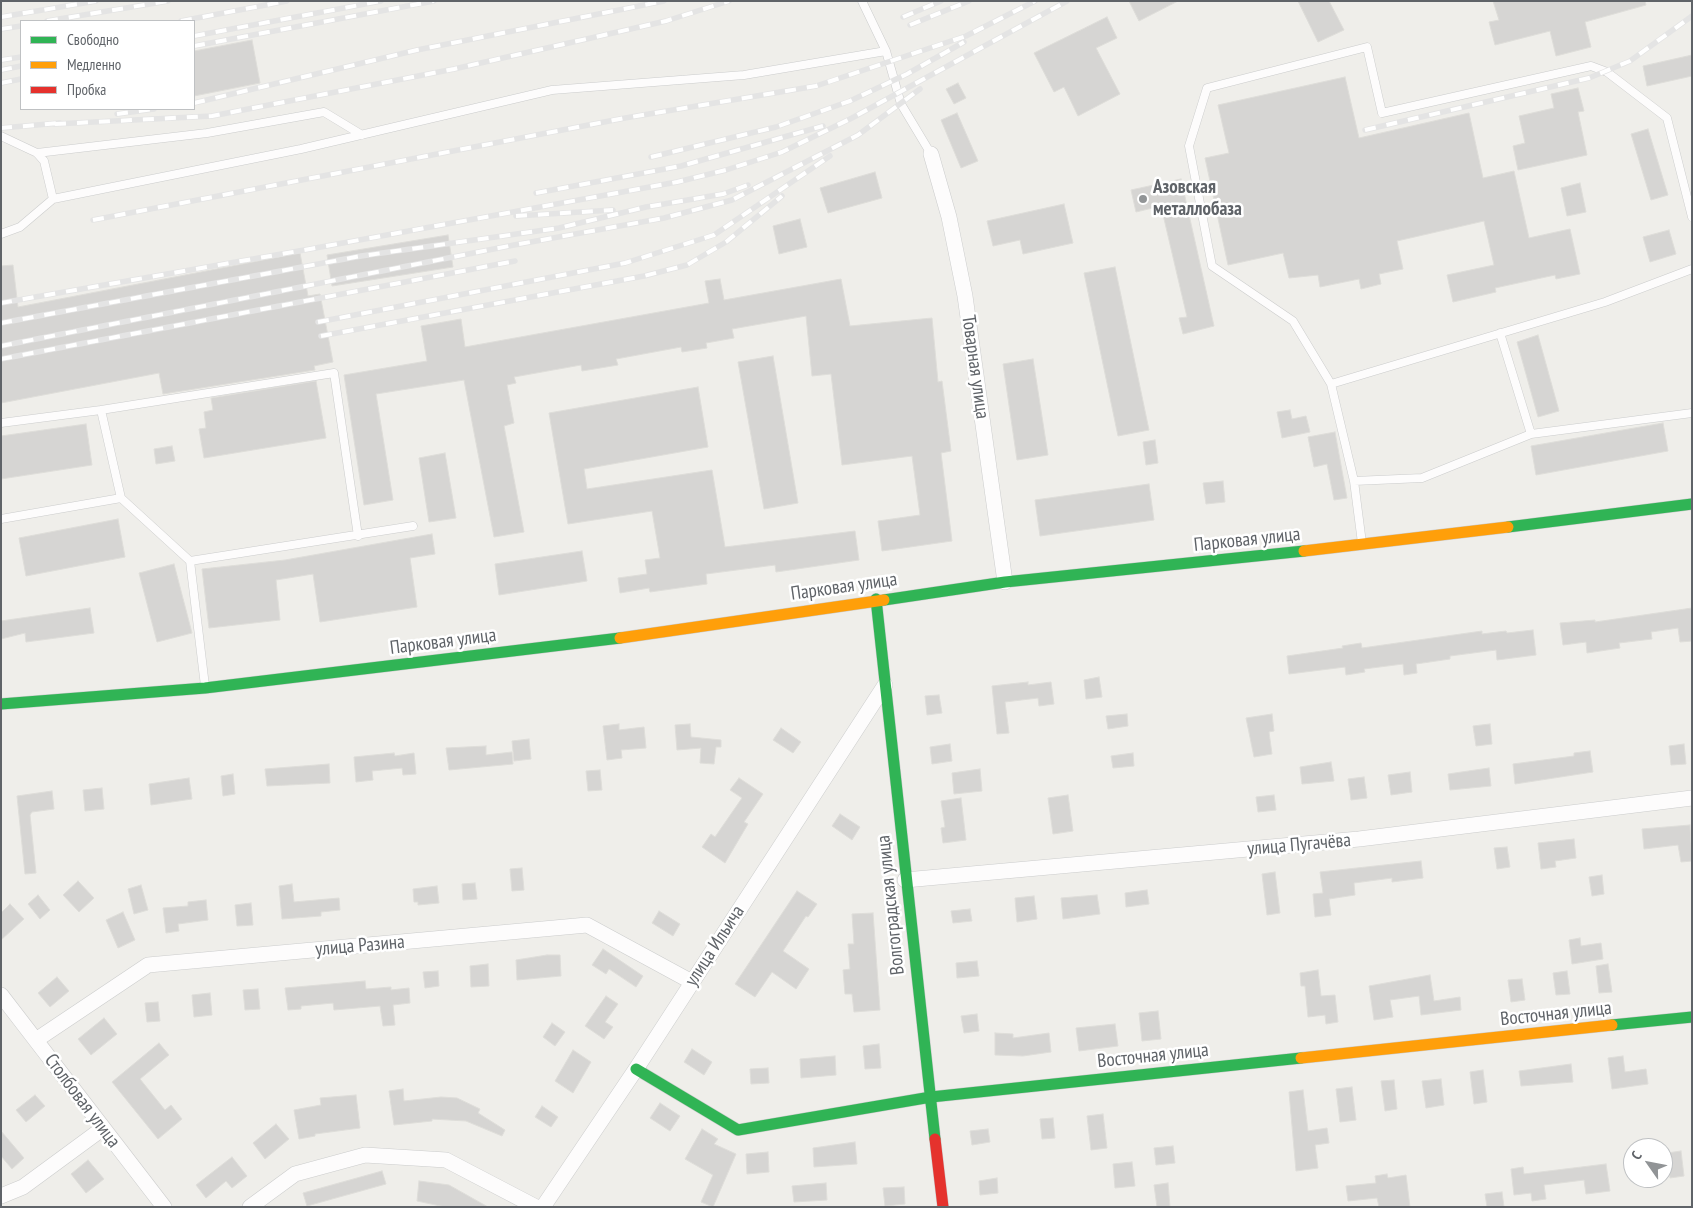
<!DOCTYPE html>
<meta charset="utf-8">
<style>
body{margin:0}
#map{position:relative;width:1693px;height:1208px;overflow:hidden;background:#efeeea;font-family:"PT Sans Narrow",sans-serif}
canvas{display:block}
.frame{position:absolute;inset:0;border:2px solid #5f6368;pointer-events:none}
.legend{position:absolute;left:20px;top:20px;width:175px;height:90px;box-sizing:border-box;background:#fff;border:1px solid #bfc1c3;margin:0;padding:6px 9px;list-style:none;font-size:15px;color:#5f6368}
.legend li{display:flex;align-items:center;gap:10px;height:25px}
.legend b{width:25px;border:1px solid #bfc1c3}
.north{position:absolute;left:1623px;top:1138px;width:50px;height:50px;box-sizing:border-box;background:#fff;border:1px solid #bfc1c3;border-radius:50%;rotate:303deg;font-size:14px;font-weight:700;line-height:20px;text-align:center;color:#5f6368}
.north::after{content:'';display:block;margin:auto;width:18px;height:22px;background:#919496;clip-path:polygon(50% 0,100% 100%,50% 72%,0 100%)}
</style>
<div id="map">
<canvas width="1693" height="1208"></canvas>
<div class="frame"></div>
<ul class="legend">
<li><b style="height:6px;background:#30b455"></b>Свободно</li>
<li><b style="height:6px;background:#ff9f0a"></b>Медленно</li>
<li><b style="height:6px;background:#e5322d"></b>Пробка</li>
</ul>
<div class="north">С</div>
</div>
<script>
const g = document.querySelector('canvas').getContext('2d');
g.lineJoin = 'round';
function fill(path, color) {
  g.fillStyle = color;
  g.fill(path, 'evenodd');
}
function poly(rows) {
  const path = new Path2D();
  for (const r of rows) {
    path.moveTo(r[0], r[1]);
    for (let i = 2; i < r.length; i += 2) path.lineTo(r[i], r[i + 1]);
  }
  return path;
}
function strokePath(path, color, width, dash) {
  g.strokeStyle = color;
  g.lineWidth = width;
  g.lineCap = dash ? 'butt' : 'round';
  g.setLineDash(dash || []);
  g.stroke(path);
}
function write(font, color, halo, rows, align = 'center') {
  g.font = font + ' "PT Sans Narrow",sans-serif';
  g.lineWidth = 5;
  g.setLineDash([]);
  g.textBaseline = 'middle';
  g.strokeStyle = halo;
  g.fillStyle = color;
  for (const [text, x, y, turn = 0] of rows) {
    g.save();
    g.translate(x, y);
    g.rotate((+turn || 0) * Math.PI / 180);
    g.textAlign = isNaN(turn) ? turn : align;
    if (halo) g.strokeText(text, 0, 0);
    g.fillText(text, 0, 0);
    g.restore();
  }
}
const building = poly([
 [1129,1,1178,1,1139,21,1129,1],
 [1298,1,1329,1,1344,30,1318,42,1298,1],
 [1493,1,1645,1,1646,5,1585,22,1591,47,1556,56,1550,31,1495,45,1489,22,1499,20,1493,1],
 [1107,17,1117,38,1096,48,1120,94,1078,116,1064,87,1054,92,1034,53,1107,17],
 [252,40,260,83,194,96,194,51,252,40],
 [1692,55,1692,76,1647,86,1643,66,1692,55],
 [1345,77,1359,138,1469,113,1483,178,1514,171,1529,238,1570,229,1580,274,1556,279,1555,275,1495,288,1496,292,1453,302,1447,275,1494,265,1484,221,1397,241,1403,269,1379,274,1381,284,1361,289,1359,279,1320,287,1318,275,1289,278,1283,253,1228,265,1205,158,1229,153,1218,105,1345,77],
 [958,83,966,98,954,104,946,89,958,83],
 [1578,88,1584,111,1578,112,1587,155,1518,170,1513,146,1525,143,1519,116,1554,108,1551,94,1578,88],
 [957,113,978,161,961,168,941,120,957,113],
 [1648,129,1668,195,1651,200,1631,134,1648,129],
 [875,172,882,198,828,213,820,188,875,172],
 [1181,179,1214,326,1183,334,1179,318,1187,317,1161,206,1136,212,1131,190,1181,179],
 [1580,183,1586,212,1567,216,1561,188,1580,183],
 [1064,204,1073,243,1023,254,1020,240,993,246,987,221,1064,204],
 [800,219,807,247,779,254,773,226,800,219],
 [1669,230,1676,254,1650,262,1643,237,1669,230],
 [448,235,453,267,332,286,327,255,448,235],
 [300,253,308,296,320,294,333,362,314,366,315,370,163,394,159,373,1,403,1,266,13,265,18,307,300,253],
 [1115,267,1149,430,1118,436,1084,273,1115,267],
 [720,279,724,300,841,279,850,326,932,318,938,382,942,381,951,451,941,453,952,541,882,551,878,521,920,515,912,456,842,465,831,374,812,376,806,316,732,329,734,338,706,343,707,348,682,352,681,347,616,359,618,365,582,371,581,365,514,377,516,383,507,385,514,423,504,426,524,532,494,537,464,380,376,394,393,500,364,505,344,375,427,361,421,326,461,319,465,347,709,303,705,281,720,279],
 [1538,335,1559,411,1538,417,1517,342,1538,335],
 [773,356,798,503,764,509,738,362,773,356],
 [1033,359,1048,455,1017,460,1003,364,1033,359],
 [316,381,326,438,204,458,199,429,206,428,204,412,213,410,211,398,316,381],
 [698,387,708,447,584,469,587,489,712,470,725,547,855,531,859,560,776,572,775,565,706,574,707,584,650,592,649,588,620,593,618,578,647,574,645,560,660,558,652,511,568,524,549,413,698,387],
 [1290,410,1292,419,1306,416,1310,432,1282,438,1277,412,1290,410],
 [1663,423,1668,451,1536,475,1531,446,1663,423],
 [86,424,92,465,1,479,1,436,86,424],
 [1335,432,1347,498,1334,500,1327,464,1314,467,1308,437,1335,432],
 [1155,440,1158,463,1146,465,1143,442,1155,440],
 [172,446,175,461,156,464,154,449,172,446],
 [445,453,456,518,429,522,419,458,445,453],
 [1223,481,1225,502,1206,504,1203,483,1223,481],
 [1149,484,1154,520,1040,536,1035,500,1149,484],
 [118,519,125,557,26,576,19,538,118,519],
 [432,534,435,554,410,558,417,607,320,622,313,574,276,580,280,620,209,628,202,569,285,560,432,534],
 [582,551,587,581,499,595,495,564,582,551],
 [174,564,192,633,157,642,139,573,174,564],
 [90,608,94,633,26,642,25,633,1,639,1,621,90,608],
 [1692,608,1692,641,1680,642,1678,628,1651,632,1652,639,1619,643,1620,648,1587,653,1586,642,1563,645,1560,623,1595,620,1595,622,1692,608],
 [1533,630,1536,655,1497,660,1496,650,1450,656,1450,659,1416,664,1417,673,1404,675,1403,664,1364,669,1365,672,1346,675,1345,667,1289,674,1287,656,1343,648,1342,646,1361,643,1362,648,1482,631,1482,634,1506,631,1507,633,1533,630],
 [1099,677,1102,697,1086,699,1084,680,1099,677],
 [1028,682,1028,685,1051,682,1054,704,1039,706,1038,698,1005,702,1009,733,997,734,992,686,1028,682],
 [939,695,942,713,927,715,925,696,939,695],
 [1127,714,1128,726,1108,729,1106,716,1127,714],
 [1272,714,1274,731,1269,732,1272,754,1254,757,1246,718,1272,714],
 [619,724,619,730,644,727,646,748,621,750,622,758,607,760,603,726,619,724],
 [690,724,691,737,721,740,721,747,716,747,714,764,700,763,701,748,677,750,675,725,690,724],
 [1490,724,1492,744,1476,746,1473,726,1490,724],
 [781,728,801,742,793,753,773,740,781,728],
 [529,739,531,759,514,761,512,741,529,739],
 [950,744,952,761,932,764,930,747,950,744],
 [1684,744,1686,764,1671,765,1669,746,1684,744],
 [486,746,486,755,512,752,513,764,449,770,446,748,486,746],
 [1590,751,1593,772,1515,784,1513,764,1574,756,1574,753,1590,751],
 [394,753,395,756,414,753,416,774,403,775,402,768,372,771,373,780,356,782,354,757,394,753],
 [1133,753,1134,766,1113,768,1111,756,1133,753],
 [1331,762,1334,781,1302,784,1300,767,1331,762],
 [329,764,330,783,267,786,265,769,329,764],
 [1489,768,1491,786,1450,790,1448,774,1489,768],
 [980,769,982,791,954,794,952,773,980,769],
 [600,770,602,790,588,791,586,771,600,770],
 [1410,772,1412,792,1391,795,1388,775,1410,772],
 [233,774,235,794,223,796,221,776,233,774],
 [1364,777,1367,798,1351,800,1348,779,1364,777],
 [189,778,192,799,151,805,149,784,189,778],
 [739,778,763,794,744,822,748,824,725,863,702,847,711,834,715,837,742,798,730,790,739,778],
 [102,788,104,809,85,811,83,790,102,788],
 [52,791,54,809,32,812,30,815,36,873,25,874,17,796,52,791],
 [1068,795,1073,831,1053,834,1048,798,1068,795],
 [1274,795,1276,810,1258,812,1256,797,1274,795],
 [961,798,966,840,943,843,941,828,945,827,941,801,961,798],
 [840,814,860,827,852,840,832,826,840,814],
 [1690,825,1692,861,1681,862,1678,845,1644,849,1642,829,1690,825],
 [1574,839,1576,858,1555,861,1556,867,1541,869,1538,843,1574,839],
 [1507,847,1510,867,1497,869,1494,848,1507,847],
 [1421,861,1423,878,1392,882,1392,878,1354,883,1355,895,1329,899,1331,915,1315,917,1313,894,1323,893,1320,872,1421,861],
 [522,868,524,890,512,891,510,869,522,868],
 [1275,872,1280,913,1267,915,1262,874,1275,872],
 [1602,875,1604,894,1592,896,1589,877,1602,875],
 [78,881,94,898,79,912,63,895,78,881],
 [475,883,477,899,463,900,462,884,475,883],
 [292,884,294,902,339,898,340,910,321,912,321,916,282,919,279,886,292,884],
 [141,885,148,910,134,914,128,889,141,885],
 [437,886,439,903,418,905,418,902,414,902,413,889,437,886],
 [1147,890,1149,904,1126,907,1125,893,1147,890],
 [797,891,817,904,808,917,806,916,783,951,809,969,796,989,772,972,755,997,735,984,797,891],
 [38,895,50,910,40,919,28,904,38,895],
 [1097,895,1100,914,1063,919,1061,898,1097,895],
 [1034,896,1037,919,1017,922,1015,898,1034,896],
 [206,900,208,920,178,924,179,931,166,933,163,908,188,906,188,902,206,900],
 [251,903,253,925,237,926,235,905,251,903],
 [10,904,24,919,1,940,1,913,10,904],
 [970,909,972,921,953,923,951,911,970,909],
 [659,911,680,924,673,936,652,923,659,911],
 [123,912,135,940,118,948,106,920,123,912],
 [873,913,880,1010,854,1012,852,994,845,994,843,970,850,969,848,944,854,944,852,914,873,913],
 [1580,938,1581,946,1601,943,1603,959,1572,964,1569,940,1580,938],
 [603,949,643,976,636,987,609,969,606,974,592,965,603,949],
 [547,955,560,955,561,976,517,980,516,960,547,955],
 [977,961,979,976,957,978,956,963,977,961],
 [488,964,489,986,471,987,470,966,488,964],
 [1608,964,1612,992,1599,993,1596,966,1608,964],
 [1318,970,1321,996,1335,995,1338,1022,1326,1024,1325,1015,1308,1017,1305,986,1301,986,1300,973,1318,970],
 [438,971,439,986,425,988,423,972,438,971],
 [1567,971,1570,994,1556,995,1553,973,1567,971],
 [1430,975,1434,1001,1460,997,1461,1010,1421,1015,1419,996,1390,1000,1393,1017,1374,1020,1369,986,1430,975],
 [57,977,69,991,50,1007,38,993,57,977],
 [1522,979,1525,1000,1511,1002,1508,980,1522,979],
 [365,981,366,989,391,987,391,990,409,988,410,1003,393,1005,395,1025,383,1026,380,1006,334,1010,333,1003,301,1006,301,1009,288,1010,285,988,365,981],
 [258,989,260,1009,245,1010,243,990,258,989],
 [210,993,212,1015,194,1017,192,995,210,993],
 [606,996,618,1004,605,1022,613,1027,604,1039,585,1026,606,996],
 [158,1002,160,1021,147,1022,145,1003,158,1002],
 [1158,1011,1161,1039,1142,1041,1139,1013,1158,1011],
 [977,1014,979,1031,964,1033,961,1016,977,1014],
 [104,1018,117,1034,91,1055,78,1039,104,1018],
 [552,1023,565,1032,555,1046,543,1037,552,1023],
 [1115,1024,1118,1046,1079,1051,1076,1028,1115,1024],
 [995,1033,1013,1034,1013,1038,1049,1033,1051,1052,1023,1056,995,1055,995,1033],
 [159,1043,169,1055,140,1079,165,1110,171,1105,182,1119,158,1139,112,1082,159,1043],
 [879,1044,881,1068,865,1069,863,1046,879,1044],
 [692,1049,712,1062,704,1075,684,1062,692,1049],
 [573,1050,591,1062,573,1093,555,1081,573,1050],
 [835,1056,836,1075,801,1078,800,1059,835,1056],
 [1623,1056,1625,1072,1646,1069,1648,1084,1612,1089,1608,1058,1623,1056],
 [1571,1064,1573,1082,1521,1086,1519,1071,1571,1064],
 [768,1068,769,1083,751,1084,750,1069,768,1068],
 [1483,1070,1487,1102,1474,1104,1470,1072,1483,1070],
 [1441,1079,1444,1105,1426,1108,1422,1081,1441,1079],
 [1394,1080,1397,1109,1385,1111,1381,1081,1394,1080],
 [1352,1087,1356,1120,1340,1122,1336,1089,1352,1087],
 [403,1089,404,1101,441,1097,457,1098,480,1109,478,1113,505,1130,502,1136,466,1121,432,1119,432,1121,394,1125,389,1091,403,1089],
 [1303,1090,1308,1131,1327,1128,1329,1143,1315,1145,1318,1168,1296,1171,1289,1092,1303,1090],
 [35,1095,45,1106,26,1122,16,1110,35,1095],
 [356,1095,360,1128,315,1134,315,1136,299,1139,294,1110,321,1105,320,1098,356,1095],
 [660,1103,680,1116,670,1131,650,1118,660,1103],
 [542,1106,558,1117,551,1127,535,1117,542,1106],
 [1103,1114,1107,1148,1091,1150,1087,1116,1103,1114],
 [1053,1118,1055,1138,1042,1139,1040,1119,1053,1118],
 [276,1124,289,1139,265,1159,253,1143,276,1124],
 [702,1129,718,1139,714,1144,736,1154,713,1207,701,1202,713,1175,685,1159,702,1129],
 [988,1129,990,1142,972,1145,970,1131,988,1129],
 [1,1131,24,1158,12,1169,1,1156,1,1131],
 [855,1142,857,1164,814,1167,813,1148,855,1142],
 [1173,1146,1175,1163,1156,1165,1154,1148,1173,1146],
 [1681,1151,1684,1176,1670,1178,1667,1153,1681,1151],
 [768,1152,769,1172,747,1174,746,1154,768,1152],
 [232,1157,247,1176,232,1188,226,1181,206,1198,196,1185,232,1157],
 [88,1160,104,1179,86,1193,71,1174,88,1160],
 [1132,1162,1135,1186,1115,1188,1113,1164,1132,1162],
 [1606,1164,1610,1191,1586,1194,1584,1180,1544,1185,1546,1199,1532,1201,1531,1193,1514,1195,1511,1169,1523,1167,1524,1174,1606,1164],
 [382,1171,386,1184,307,1206,303,1193,382,1171],
 [1387,1174,1388,1178,1406,1175,1410,1207,1379,1207,1377,1198,1348,1201,1346,1186,1376,1183,1375,1176,1387,1174],
 [997,1178,998,1193,980,1195,979,1181,997,1178],
 [419,1181,449,1185,488,1207,445,1207,417,1201,419,1181],
 [826,1183,827,1200,794,1202,792,1186,826,1183],
 [1168,1183,1170,1207,1157,1207,1154,1185,1168,1183],
 [904,1187,905,1204,885,1206,883,1188,904,1187],
 [1502,1192,1504,1207,1487,1207,1485,1194,1502,1192]
]);
fill(building, '#d6d5d3');
strokePath(building, '#deddd9', 1);
const lane = poly([
 [862,1,886,51,901,104,931,154],
 [1,136,37,153,44,161,53,199],
 [37,153,207,133,324,112,362,135],
 [1,234,20,227,53,199,301,149,552,90,744,75,886,51],
 [1500,333,1531,434],
 [1331,384,1605,302,1692,269],
 [101,410,121,498,190,561,205,686],
 [1,423,101,410,334,373,358,536],
 [1354,481,1422,478,1531,434,1692,413],
 [1,519,121,498],
 [1362,543,1354,481,1331,384,1293,321,1212,266,1189,146,1207,88,1367,47,1382,113,1591,66,1607,72,1667,118,1692,217],
 [190,561,413,526]
]);
const street = poly([
 [931,154,949,217,965,296,1005,582],
 [905,880,1359,839,1692,798],
 [1,995,164,1207],
 [36,1040,148,965,587,925,692,982],
 [1,1196,23,1187,102,1129],
 [250,1207,295,1174,365,1155,446,1160,536,1207],
 [543,1207,636,1069,885,685]
]);
const fast = poly([
 [1508,527,1692,504],
 [876,599,935,1139],
 [884,600,1005,582,1304,551],
 [1,704,205,688,620,638],
 [1612,1025,1692,1017],
 [636,1069,738,1130,931,1097,1301,1058]
]);
const slow = poly([
 [1304,551,1508,527],
 [620,638,884,600],
 [1301,1058,1612,1025]
]);
const jam = poly([
 [935,1139,943,1207]
]);
strokePath(lane, '#cbcccc', 9);
strokePath(street, '#cbcccc', 16);
strokePath(fast, '#cacacb', 12);
strokePath(slow, '#cacacb', 12);
strokePath(jam, '#cacacb', 12);
strokePath(lane, '#fdfcfc', 8);
strokePath(street, '#fdfcfc', 15);
strokePath(fast, '#30b455', 11);
strokePath(slow, '#ff9f0a', 11);
strokePath(jam, '#e5322d', 11);
const rail = poly([
 [1,17,96,1],
 [903,17,941,1],
 [47,21,168,1],
 [181,21,287,1],
 [910,25,969,1],
 [1,29,21,26],
 [194,36,381,1],
 [194,46,434,1],
 [1,60,21,57],
 [1,70,21,66],
 [1,83,21,79],
 [194,103,417,50,664,1],
 [117,114,154,109],
 [55,124,212,116,454,69,666,21,729,1],
 [1,128,60,123],
 [1365,130,1589,78,1630,61,1692,16],
 [651,157,776,127,850,101,907,74,964,42],
 [536,193,681,166,823,126],
 [516,216,613,210],
 [93,220,625,118,816,86,966,36,1035,1],
 [1,303,310,249,677,182,726,170,782,152,852,118,1067,1],
 [318,322,625,263,714,235,830,156],
 [1,323,361,256,559,228,646,207,723,194,748,185],
 [321,336,644,276,687,265,726,242,782,196],
 [1,346,514,245,664,218,732,200,858,135,920,89],
 [1,359,515,261]
]);
strokePath(rail, '#e4e4e4', 5.5);
strokePath(rail, '#fff', 4, [11]);
for (const [x, y, r, color] of [
 [1143,199,5,"#919496"]
]) {
  const dot = new Path2D();
  dot.arc(x, y, r, 0, 2 * Math.PI);
  g.fillStyle = color;
  g.fill(dot);
  strokePath(dot, '#fff', 2);
}
write('bold 19px', '#5f6368', '#fff', [
 ["Азовская",1153,188],
 ["металлобаза",1153,210]
], 'left');
write('19px', '#5f6368', '#fff', [
 ["Товарная улица",975,367,82],
 ["Парковая улица",1247,540,-6],
 ["Парковая улица",844,587,-8],
 ["Парковая улица",443,642,-7],
 ["улица Пугачёва",1299,845,-5],
 ["Волгоградская улица",891,905,-96],
 ["улица Разина",360,946,-5],
 ["улица Ильича",715,946,-57],
 ["Восточная улица",1556,1014,-6],
 ["Восточная улица",1153,1056,-6],
 ["Столбовая улица",82,1101,53]
]);
</script>
